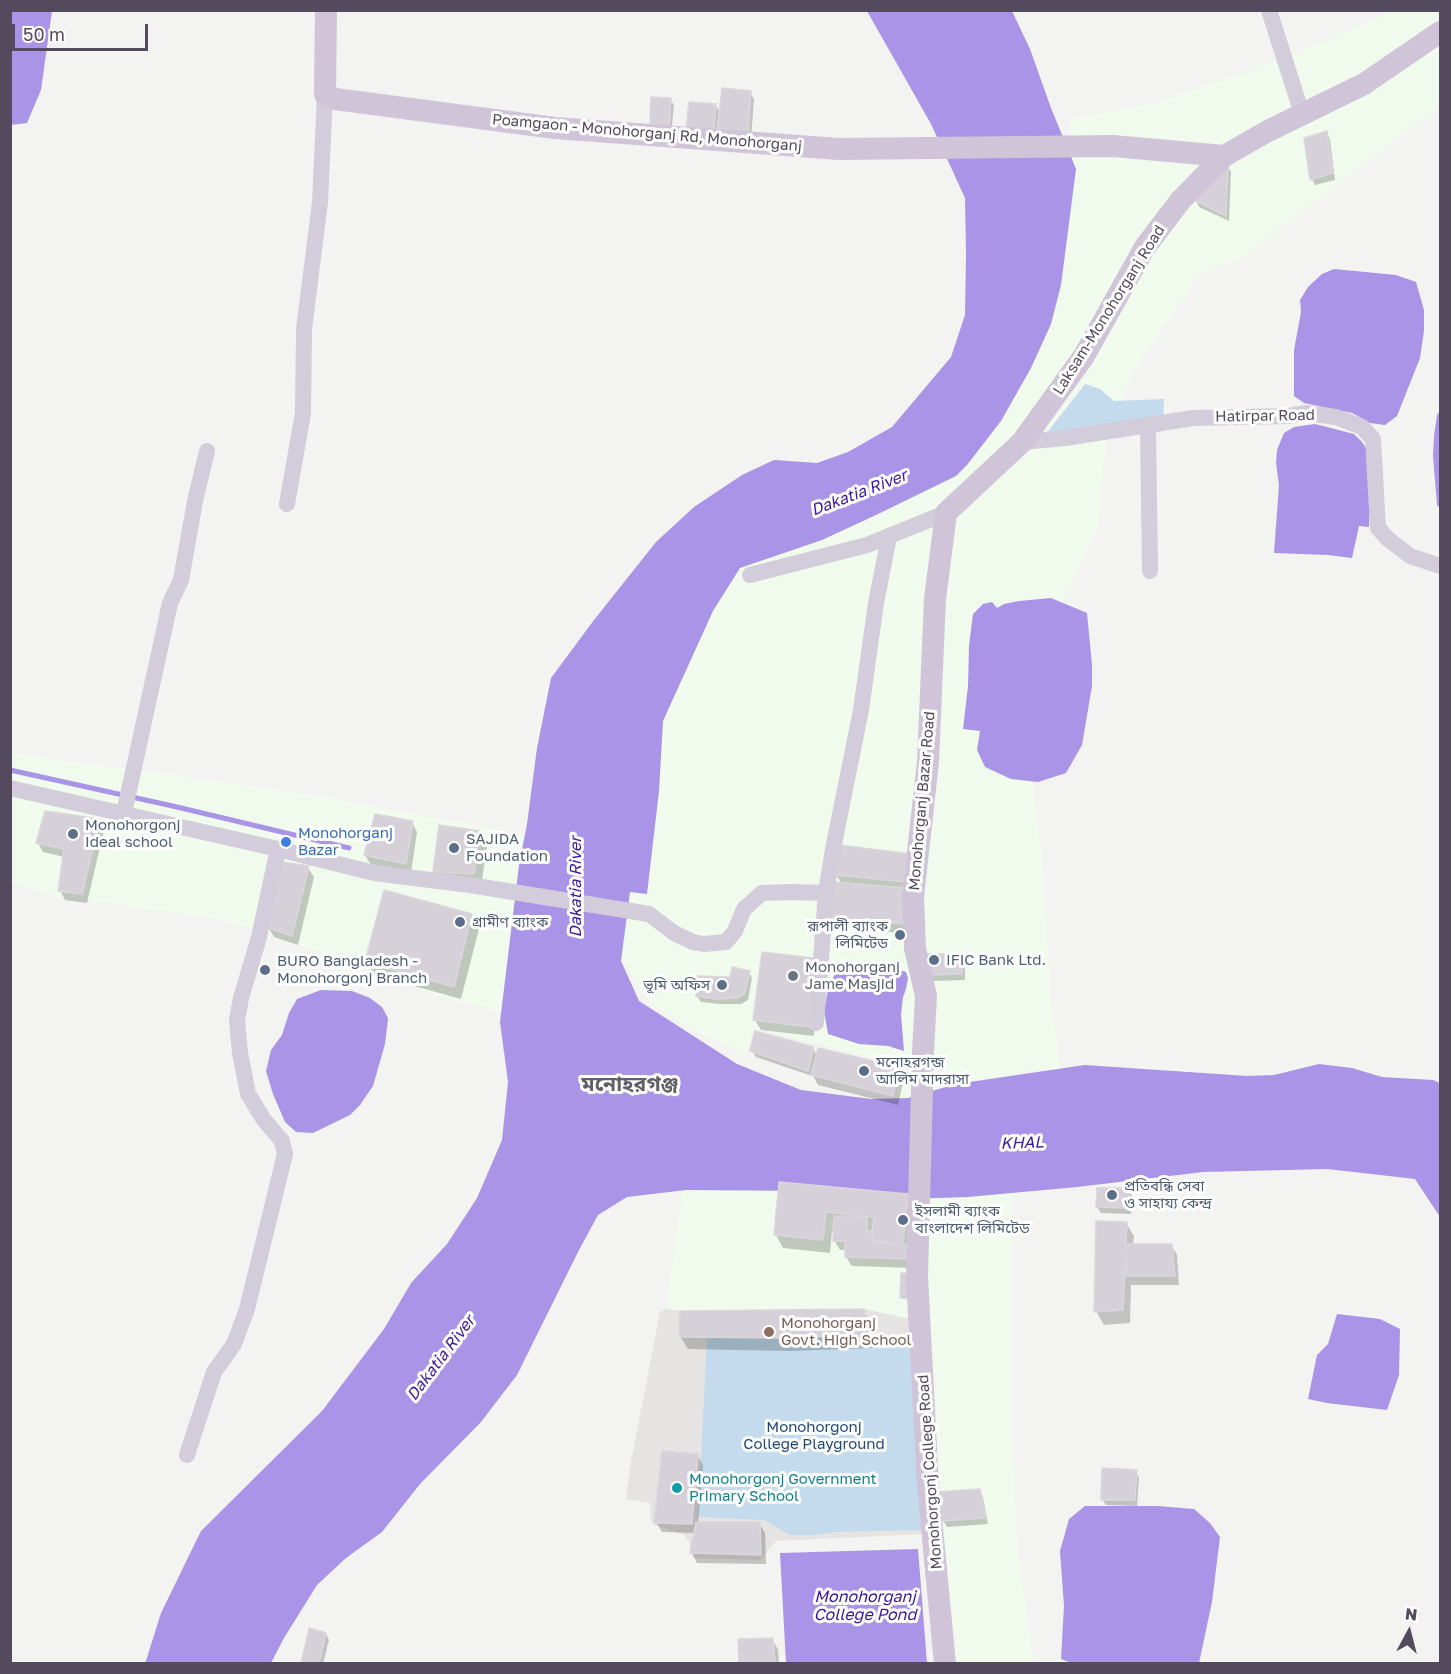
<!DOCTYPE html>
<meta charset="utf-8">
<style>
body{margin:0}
#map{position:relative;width:1451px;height:1674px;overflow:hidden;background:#f3f3f1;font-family:"Golos Text",sans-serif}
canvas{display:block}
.frame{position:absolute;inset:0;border:12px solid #544a5d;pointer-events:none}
.north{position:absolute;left:1379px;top:1602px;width:60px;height:60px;-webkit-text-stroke:4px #fff;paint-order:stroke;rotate:7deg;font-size:16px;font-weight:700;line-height:24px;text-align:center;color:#544a5d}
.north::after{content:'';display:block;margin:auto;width:21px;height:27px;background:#544a5d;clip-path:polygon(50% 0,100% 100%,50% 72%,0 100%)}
.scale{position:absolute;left:12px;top:24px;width:136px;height:27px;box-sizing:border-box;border:3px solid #544a5d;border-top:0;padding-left:8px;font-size:18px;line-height:21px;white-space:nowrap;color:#544a5d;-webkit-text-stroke:4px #fff;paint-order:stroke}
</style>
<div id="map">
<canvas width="1451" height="1674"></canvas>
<div class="frame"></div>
<div class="north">N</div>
<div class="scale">50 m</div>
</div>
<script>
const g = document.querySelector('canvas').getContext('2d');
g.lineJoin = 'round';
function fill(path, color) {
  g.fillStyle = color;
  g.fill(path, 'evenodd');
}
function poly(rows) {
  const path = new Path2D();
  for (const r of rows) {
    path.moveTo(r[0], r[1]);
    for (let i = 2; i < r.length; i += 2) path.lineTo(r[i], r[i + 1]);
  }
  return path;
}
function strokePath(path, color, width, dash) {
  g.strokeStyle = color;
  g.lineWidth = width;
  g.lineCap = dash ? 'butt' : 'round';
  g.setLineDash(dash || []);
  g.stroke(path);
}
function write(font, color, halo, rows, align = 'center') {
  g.font = font + ' "Golos Text","Noto Sans Bengali",sans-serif';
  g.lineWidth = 6;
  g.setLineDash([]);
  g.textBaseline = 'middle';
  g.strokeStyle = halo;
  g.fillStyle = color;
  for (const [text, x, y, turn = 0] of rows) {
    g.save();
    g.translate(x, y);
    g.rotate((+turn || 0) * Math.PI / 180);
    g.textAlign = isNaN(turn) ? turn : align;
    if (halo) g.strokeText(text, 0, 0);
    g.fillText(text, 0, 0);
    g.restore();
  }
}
fill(poly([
 [1394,11,1440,11,1440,106,1239,260,1199,274,1134,371,1106,437,1098,530,1061,606,1032,779,1044,876,1050,994,1060,1069,1025,1071,1006,1077,1013,1203,1013,1444,1017,1545,1034,1663,934,1663,910,1319,864,1309,680,1311,666,1309,683,1187,844,1194,897,1202,896,1098,903,1065,754,1028,745,1053,687,1027,650,1002,633,978,618,951,512,934,501,1011,440,997,364,967,225,920,52,895,11,882,11,753,301,793,646,858,659,723,733,566,953,472,1060,186,1070,120,1159,102,1236,76,1312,46]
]), '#f0fbed');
fill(poly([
 [666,1309,680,1311,864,1309,910,1319,924,1534,776,1541,760,1560,693,1558,689,1541,684,1535,655,1525,651,1521,650,1503,626,1499,630,1466,660,1312]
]), '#e5e4e2');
fill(poly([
 [1085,384,1100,389,1114,401,1164,399,1163,421,1046,434],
 [866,1335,910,1340,921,1530,834,1532,814,1535,790,1535,764,1520,698,1517,707,1337,782,1338]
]), '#c3dbed');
fill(poly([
 [11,10,52,11,41,90,27,123,11,125],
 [867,11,1012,11,1030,49,1051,108,1076,169,1061,285,1051,324,1031,368,1001,421,967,465,956,476,876,515,822,540,740,568,713,611,663,721,659,791,647,894,630,892,621,961,639,1001,737,1064,801,1090,871,1099,908,1098,956,1084,1085,1065,1247,1076,1274,1075,1319,1064,1352,1068,1382,1077,1433,1080,1440,1083,1440,1217,1415,1179,1327,1169,1203,1172,1077,1187,968,1197,909,1199,812,1191,686,1190,627,1197,598,1215,579,1250,517,1375,481,1422,420,1484,382,1532,346,1558,317,1585,284,1638,271,1663,145,1664,161,1613,201,1531,322,1411,384,1329,411,1283,447,1244,477,1198,502,1140,508,1082,500,1022,519,865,527,824,537,748,551,678,594,620,656,542,694,507,742,475,774,460,817,463,848,452,892,427,951,357,965,315,966,255,965,198,931,124],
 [1334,269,1396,275,1416,282,1424,310,1424,331,1420,358,1397,416,1385,425,1370,423,1352,413,1304,403,1294,396,1294,350,1301,312,1300,300,1308,287,1322,274],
 [1440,411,1440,508,1437,505,1433,456,1434,436,1437,415],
 [1315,424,1354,434,1362,442,1368,451,1370,491,1369,527,1359,526,1352,558,1328,555,1274,553,1279,485,1276,463,1277,450,1284,433,1294,427],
 [1051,598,1087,613,1092,665,1092,686,1082,745,1066,773,1038,782,1011,779,985,767,977,750,980,731,963,729,968,686,969,646,973,614,983,604,992,602,997,608,1004,604,1019,601],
 [843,962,867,963,891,967,906,972,908,978,906,989,903,997,901,1014,904,1051,888,1046,859,1044,828,1034,824,1011,829,984],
 [321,990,352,991,370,998,382,1007,388,1018,385,1044,373,1086,360,1105,350,1115,313,1133,296,1132,285,1122,273,1094,266,1071,271,1050,282,1035,289,1013,297,999],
 [1337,1314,1380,1319,1400,1329,1399,1375,1387,1410,1327,1403,1308,1399,1317,1355,1328,1344],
 [1085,1506,1158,1506,1194,1509,1210,1523,1220,1537,1212,1602,1199,1663,1074,1664,1061,1659,1064,1606,1060,1551,1069,1519],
 [918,1549,927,1663,786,1663,780,1553]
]), '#a994e7');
fill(poly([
 [750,92,754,99,751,139,691,135,716,106,721,114],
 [670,99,674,105,671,135,651,127],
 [1327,133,1330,139,1335,180,1315,185,1312,179],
 [1228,167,1231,172,1229,221,1199,207,1196,201],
 [99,820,104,830,87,903,65,900,60,890,64,857,43,852,38,843],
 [412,822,417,832,411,873,371,865,365,855],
 [479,832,487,846,481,887,442,885,434,871],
 [910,856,912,934,837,927,831,918,842,884,836,875],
 [308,868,314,877,298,945,274,937,268,927],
 [471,915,479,929,461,999,374,975,366,962],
 [962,955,965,962,965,980,931,981,927,975],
 [818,969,814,1036,761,1030,755,1020],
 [749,972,752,978,748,1000,741,1004,720,1004,701,1002,697,996,731,978],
 [813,1048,817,1056,898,1068,904,1078,898,1105,818,1085,812,1074,812,1076,756,1057,752,1051],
 [780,1184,907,1195,914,1209,913,1268,852,1266,846,1257,847,1250,840,1250,834,1240,835,1232,832,1231,830,1253,783,1248,776,1235],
 [1128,1190,1132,1196,1131,1214,1101,1213,1097,1207],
 [1126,1223,1134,1236,1133,1245,1171,1245,1177,1255,1179,1285,1131,1285,1130,1323,1104,1325,1096,1311],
 [863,1311,871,1324,873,1348,790,1351,688,1349,680,1336],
 [697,1455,703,1465,698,1524,759,1523,765,1533,766,1564,697,1563,692,1553,696,1533,662,1532,656,1522],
 [1136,1472,1139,1478,1137,1506,1106,1505,1102,1499],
 [980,1490,983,1497,988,1524,947,1527,943,1520],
 [326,1634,329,1640,323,1664,302,1664],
 [772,1640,778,1649,779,1664,740,1664]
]), '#0003');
strokePath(poly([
 [10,770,177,807,349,848]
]), '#a994e7', 5);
const building = poly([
 [722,88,751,91,748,134,717,131,722,88],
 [651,97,671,98,669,129,650,127,651,97],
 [689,102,716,104,714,132,686,129,689,102],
 [1327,131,1333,173,1310,180,1304,138,1327,131],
 [1228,165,1226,216,1194,200,1228,165],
 [45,811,100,819,82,894,58,891,64,849,36,843,45,811],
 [375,814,413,821,406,864,364,855,375,814],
 [439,825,480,831,474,874,433,872,439,825],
 [839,845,911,854,907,882,835,875,839,845],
 [282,862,309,866,292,936,267,927,282,862],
 [835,882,906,888,907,924,829,918,835,882],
 [384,890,472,914,454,987,365,962,384,890],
 [762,952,813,958,810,1027,753,1020,762,952],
 [920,954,963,954,962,974,926,975,920,954],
 [732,967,750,971,745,993,737,998,716,999,696,996,697,976,730,977,732,967],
 [755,1031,814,1047,808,1071,750,1051,755,1031],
 [818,1048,899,1067,893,1096,811,1075,818,1048],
 [779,1182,908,1194,903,1244,871,1241,874,1217,826,1212,823,1240,774,1235,779,1182],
 [1097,1188,1129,1188,1128,1208,1096,1207,1097,1188],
 [834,1216,867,1217,867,1231,873,1231,873,1243,909,1244,908,1259,845,1257,845,1241,833,1241,834,1216],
 [1096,1221,1127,1222,1123,1310,1094,1312,1096,1221],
 [1128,1244,1172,1244,1175,1276,1126,1276,1128,1244],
 [901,1273,914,1274,913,1299,900,1298,901,1273],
 [864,1309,866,1335,782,1338,679,1337,680,1311,864,1309],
 [662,1451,698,1454,692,1524,654,1523,662,1451],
 [1102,1468,1137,1470,1135,1500,1101,1500,1102,1468],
 [980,1489,986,1518,941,1521,938,1492,980,1489],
 [696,1522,760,1522,761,1555,690,1553,696,1522],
 [309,1628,326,1633,319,1664,301,1664,309,1628],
 [773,1638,775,1664,739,1664,738,1639,773,1638]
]);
fill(building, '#d6d1d8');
strokePath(building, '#dad6dc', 1.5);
strokePath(poly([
 [1269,10,1302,114],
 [1148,425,1150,571],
 [1022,442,1065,438,1193,418,1288,416,1306,413,1336,417,1362,427,1373,439,1378,528,1388,539,1410,556,1440,566],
 [287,504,303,413,304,329,320,202,325,94],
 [750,575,867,545,946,513],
 [10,788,278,849,374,873,470,885,649,914,674,933,693,942,704,944,726,942,735,931,744,909,762,893,790,892,826,893],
 [124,813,170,603,181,580,195,501,207,451],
 [816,1023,826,893,833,849,861,710,876,603,889,537],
 [187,1455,214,1372,234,1344,247,1309,285,1154,282,1141,264,1120,248,1094,240,1053,237,1020,241,998,259,937,278,849]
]), '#d3ccda', 16);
strokePath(poly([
 [326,10,325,94,335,99,555,128,839,149,1113,146,1224,156],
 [945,1664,928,1486,917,1276,923,1052,926,996,915,948,913,897,928,762,935,599,946,513,1022,442,1084,356,1145,247,1180,201,1224,156,1268,131,1364,84,1440,32]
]), '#d0c5d8', 22);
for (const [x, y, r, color] of [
 [73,834,6,"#5c6f8a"],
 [286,842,6,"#3f7fe0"],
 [454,848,6,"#5c6f8a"],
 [460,922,6,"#5c6f8a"],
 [900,935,6,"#5c6f8a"],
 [934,960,6,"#5c6f8a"],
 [265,970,6,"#5c6f8a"],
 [793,976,6,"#6b7280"],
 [722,985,6,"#5c6f8a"],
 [864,1071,6,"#5c6f8a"],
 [1112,1195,6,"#5c6f8a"],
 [903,1220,6,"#5c6f8a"],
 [769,1332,6,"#8d6e63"],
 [677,1488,6,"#0f9aa8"]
]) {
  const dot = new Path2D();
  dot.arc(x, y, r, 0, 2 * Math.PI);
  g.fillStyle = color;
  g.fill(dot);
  strokePath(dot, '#fff', 2);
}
write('15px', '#544a5d', '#fff', [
 ["Poamgaon - Monohorganj Rd, Monohorganj",647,133,5],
 ["Laksam-Monohorganj Road",1109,310,-58],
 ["Hatirpar Road",1265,416,-1],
 ["Monohorganj Bazar Road",922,801,-85],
 ["Monohorgonj College Road",930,1472,-94]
]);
write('15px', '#4e5e75', '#fff', [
 ["Monohorgonj",85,825],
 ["Ideal school",85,842],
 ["SAJIDA",466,839],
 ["Foundation",466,856],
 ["গ্রামীণ ব্যাংক",472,922],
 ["রূপালী ব্যাংক",888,926,"right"],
 ["লিমিটেড",888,943,"right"],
 ["IFIC Bank Ltd.",946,960],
 ["BURO Bangladesh -",277,961],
 ["Monohorgonj Branch",277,978],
 ["ভূমি অফিস",710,985,"right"],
 ["মনোহরগন্জ",876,1062],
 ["আলিম মাদরাসা",876,1079],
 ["প্রতিবন্ধি সেবা",1124,1186],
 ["ও সাহায্য কেন্দ্র",1124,1203],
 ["ইসলামী ব্যাংক",915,1211],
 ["বাংলাদেশ লিমিটেড",915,1228]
], 'left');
write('15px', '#366cbe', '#fff', [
 ["Monohorganj",298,833],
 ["Bazar",298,850]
], 'left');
write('15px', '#5b616d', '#fff', [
 ["Monohorganj",805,967],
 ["Jame Masjid",805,984]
], 'left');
write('15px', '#785e54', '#fff', [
 ["Monohorganj",781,1323],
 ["Govt. High School",781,1340]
], 'left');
write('15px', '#1e487b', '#fff', [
 ["Monohorgonj",814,1427],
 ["College Playground",814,1444]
]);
write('15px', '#0d838f', '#fff', [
 ["Monohorgonj Government",689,1479],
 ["Primary School",689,1496]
], 'left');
write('italic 16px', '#3b16a4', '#fff', [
 ["Dakatia River",859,493,-21],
 ["Dakatia River",576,887,-90],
 ["KHAL",1022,1143,-2],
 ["Dakatia River",441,1358,-53],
 ["Monohorganj",865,1597],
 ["College Pond",865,1615]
]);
write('bold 21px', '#625e66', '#fff', [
 ["মনোহরগঞ্জ",630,1084]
]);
</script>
